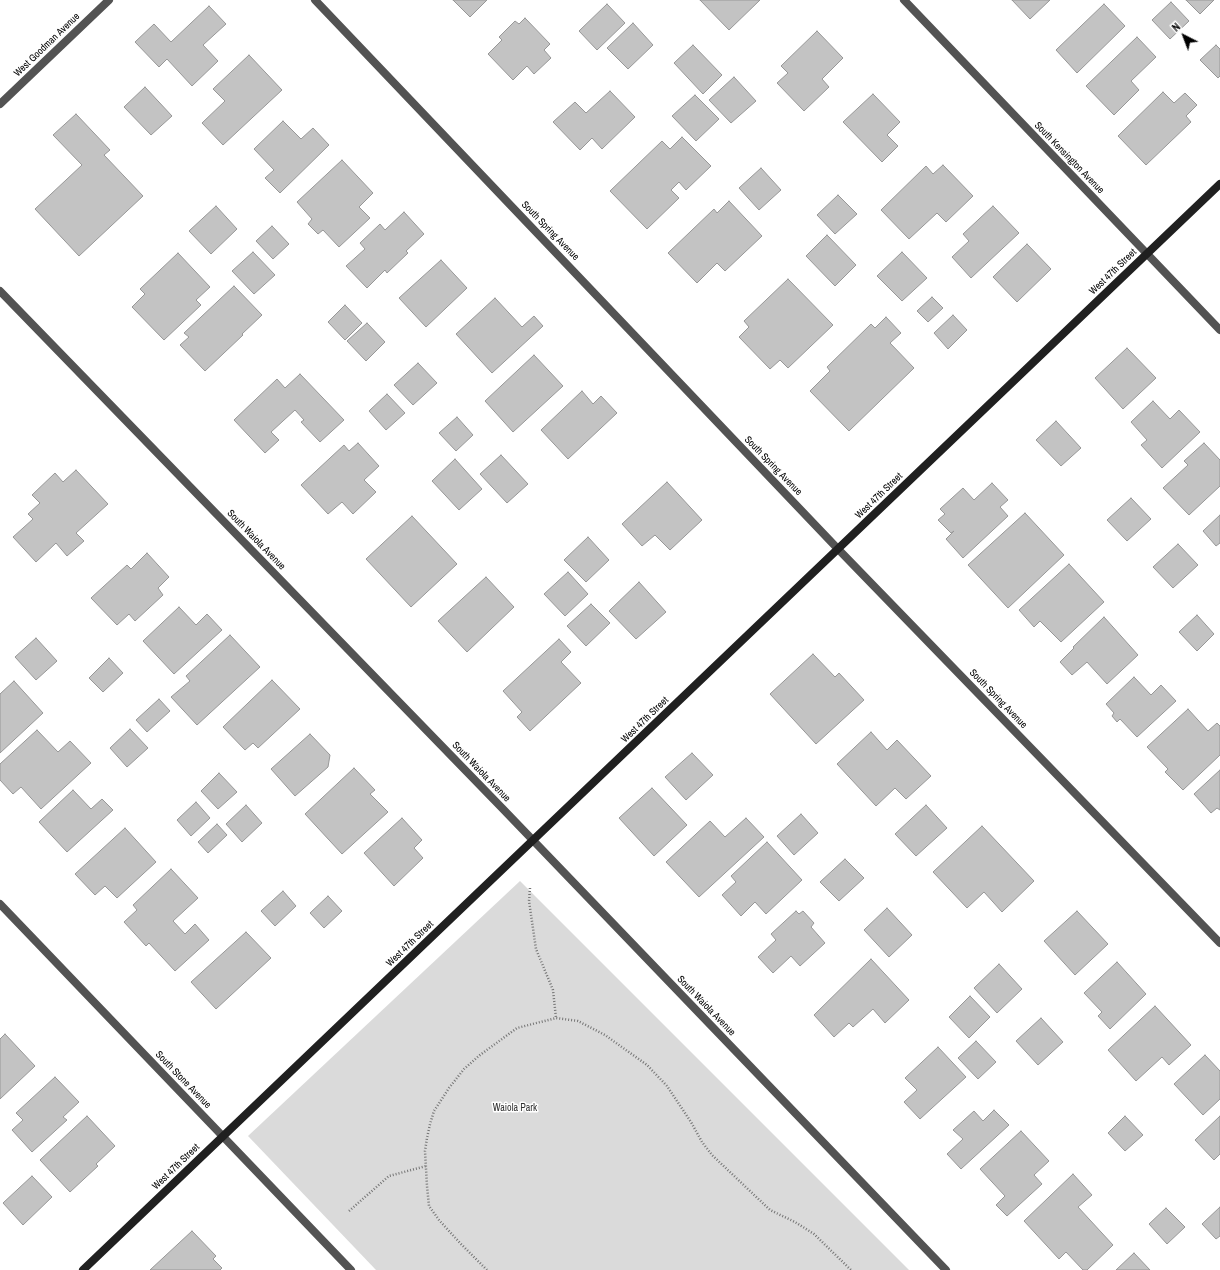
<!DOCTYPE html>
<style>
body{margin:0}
#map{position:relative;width:1220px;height:1270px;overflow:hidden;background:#fff;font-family:"Archivo Narrow",sans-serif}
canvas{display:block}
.north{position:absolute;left:1164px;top:16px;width:40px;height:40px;-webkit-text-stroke:3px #fff;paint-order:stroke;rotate:318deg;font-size:11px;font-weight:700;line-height:16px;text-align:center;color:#000}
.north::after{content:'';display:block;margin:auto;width:14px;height:18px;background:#000;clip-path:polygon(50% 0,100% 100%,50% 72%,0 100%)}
</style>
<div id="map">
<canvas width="1220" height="1270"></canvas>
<div class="north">N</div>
</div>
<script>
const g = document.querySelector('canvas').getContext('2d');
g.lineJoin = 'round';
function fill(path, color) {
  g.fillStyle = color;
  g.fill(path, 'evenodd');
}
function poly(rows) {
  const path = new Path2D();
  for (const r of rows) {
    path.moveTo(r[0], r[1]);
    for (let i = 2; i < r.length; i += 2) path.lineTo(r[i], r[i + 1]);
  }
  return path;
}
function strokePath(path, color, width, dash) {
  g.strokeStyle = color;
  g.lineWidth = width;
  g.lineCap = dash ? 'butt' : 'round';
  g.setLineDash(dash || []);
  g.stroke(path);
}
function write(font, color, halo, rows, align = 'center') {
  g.font = font + ' "Archivo Narrow",sans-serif';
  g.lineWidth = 3;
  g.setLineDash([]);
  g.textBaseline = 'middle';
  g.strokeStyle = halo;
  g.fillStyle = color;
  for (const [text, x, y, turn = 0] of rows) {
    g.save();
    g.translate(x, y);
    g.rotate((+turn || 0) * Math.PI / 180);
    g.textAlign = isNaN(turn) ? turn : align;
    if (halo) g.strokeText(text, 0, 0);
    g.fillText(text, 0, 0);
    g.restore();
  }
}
fill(poly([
 [520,881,909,1270,376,1270,248,1136]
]), '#dadada');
const building = poly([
 [453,0,487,0,470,17,453,0],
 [700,0,760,0,729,30,700,0],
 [1012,0,1050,0,1030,19,1012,0],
 [1186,0,1214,0,1200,14,1186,0],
 [1171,2,1189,21,1170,39,1152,20,1171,2],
 [607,4,625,23,597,50,579,31,607,4],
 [1104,4,1125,26,1077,73,1056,50,1104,4],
 [209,6,226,24,203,45,218,61,192,86,167,59,159,67,135,42,154,24,171,42,209,6],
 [525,18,550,44,544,50,551,58,534,74,527,66,513,80,488,54,502,40,499,37,515,21,519,24,525,18],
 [633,23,653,45,628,69,607,48,633,23],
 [817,31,843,58,822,79,829,87,804,111,777,83,788,73,781,66,817,31],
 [1137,37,1156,57,1131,81,1139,90,1114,115,1086,86,1137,37],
 [693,45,722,75,703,94,674,63,693,45],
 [1216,45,1220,49,1220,76,1218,78,1200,60,1216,45],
 [249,55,282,90,223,145,202,123,225,101,213,89,249,55],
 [734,77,756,101,731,123,709,100,734,77],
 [145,87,172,116,151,135,124,107,145,87],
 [610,91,635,117,602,149,592,138,580,150,553,122,575,102,586,113,610,91],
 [1163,92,1174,103,1185,93,1197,105,1186,116,1191,122,1146,165,1118,136,1163,92],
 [873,94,900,122,887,135,898,146,882,162,843,122,873,94],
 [695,95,719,119,696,141,672,116,695,95],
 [76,114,110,150,104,155,143,196,79,256,35,209,82,165,53,135,76,114],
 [283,121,301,139,313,128,329,145,280,193,265,178,274,170,254,149,283,121],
 [682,137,711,166,686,190,679,182,671,190,679,198,647,229,610,191,662,141,670,149,682,137],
 [342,160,373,193,359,207,370,218,339,247,323,230,318,234,308,224,312,219,297,202,342,160],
 [943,165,973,196,946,222,937,213,909,239,881,210,926,166,933,174,943,165],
 [761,168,781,190,759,210,739,188,761,168],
 [838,195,857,214,835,234,817,215,838,195],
 [729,201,762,236,725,271,717,263,697,283,668,253,714,209,717,213,729,201],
 [216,206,237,229,211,254,189,231,216,206],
 [993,206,1019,233,971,278,952,257,969,241,963,234,993,206],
 [404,212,424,234,406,251,408,253,387,273,385,270,367,288,346,266,365,249,360,243,380,224,385,230,404,212],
 [272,226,289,244,273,259,256,241,272,226],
 [827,235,856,265,835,286,806,256,827,235],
 [1027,244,1051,269,1017,302,993,277,1027,244],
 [253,252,275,275,254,294,232,271,253,252],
 [902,252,927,278,902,301,877,276,902,252],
 [178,253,210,287,196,300,201,305,164,340,132,307,145,294,140,289,178,253],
 [441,260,467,288,426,327,399,298,441,260],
 [788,279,833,325,788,368,780,360,770,369,739,337,749,327,744,321,788,279],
 [234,286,262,315,242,334,243,335,205,371,180,345,189,337,184,333,234,286],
 [932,297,943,308,928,322,917,311,932,297],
 [495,298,522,327,534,316,543,326,492,373,456,334,495,298],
 [345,305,362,323,345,340,328,322,345,305],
 [953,315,967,330,948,349,934,333,953,315],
 [886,317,901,333,890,343,914,368,849,431,810,391,830,371,827,367,871,324,875,328,886,317],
 [367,323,385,342,366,361,347,341,367,323],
 [1127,348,1156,378,1123,409,1095,378,1127,348],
 [534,355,563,386,513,432,485,401,534,355],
 [418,363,437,383,413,405,394,385,418,363],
 [300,374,344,420,320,442,301,422,304,420,295,410,271,432,279,440,265,453,234,420,277,379,285,388,300,374],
 [582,391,593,404,601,396,617,413,568,459,541,430,582,391],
 [387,394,405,413,386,430,369,411,387,394],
 [1153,401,1170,419,1179,410,1200,432,1162,468,1141,445,1147,440,1131,422,1153,401],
 [457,417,473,435,456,451,439,433,457,417],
 [1056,421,1081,448,1061,466,1036,440,1056,421],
 [358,443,379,466,364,480,376,492,353,514,342,502,328,514,301,485,344,445,349,451,358,443],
 [1204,443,1220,460,1220,486,1189,515,1163,488,1188,465,1184,461,1204,443],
 [501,455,528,484,507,503,480,474,501,455],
 [455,459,482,489,459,510,432,481,455,459],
 [76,470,108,504,76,533,84,541,67,556,56,543,36,562,13,537,33,519,28,514,40,503,32,495,55,473,63,482,76,470],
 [667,482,702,520,670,550,655,535,642,546,622,524,667,482],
 [992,483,1008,500,1000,507,1008,516,963,558,946,539,954,531,951,533,938,520,945,514,940,509,963,488,974,500,992,483],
 [1131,498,1151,519,1127,541,1107,520,1131,498],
 [1025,513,1064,555,1008,608,968,565,1025,513],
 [1220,515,1220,543,1216,546,1203,531,1220,515],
 [412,516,457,564,411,607,366,559,412,516],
 [588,537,609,560,586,582,564,560,588,537],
 [1178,544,1198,565,1173,588,1153,567,1178,544],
 [147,553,169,577,158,588,163,595,135,621,129,614,117,625,91,598,127,565,131,569,147,553],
 [1069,564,1104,602,1061,642,1040,621,1034,627,1019,610,1069,564],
 [568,572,588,594,565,616,544,594,568,572],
 [486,577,514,607,467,652,438,621,486,577],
 [639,582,666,612,636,639,609,611,639,582],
 [591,604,610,623,586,646,567,626,591,604],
 [179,607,196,625,207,614,222,630,174,674,143,641,179,607],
 [1197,615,1214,634,1197,651,1179,632,1197,615],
 [1104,617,1138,655,1107,684,1087,662,1072,675,1060,662,1074,648,1073,647,1104,617],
 [230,635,260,667,197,725,171,697,190,681,186,676,230,635],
 [36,638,57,661,36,680,15,657,36,638],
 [559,639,571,652,561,662,581,683,530,731,517,717,522,712,503,691,559,639],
 [813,654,835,677,839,673,864,700,816,744,770,694,813,654],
 [109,658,123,673,103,692,89,678,109,658],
 [1134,677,1151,695,1161,685,1176,701,1137,737,1120,719,1117,722,1112,716,1114,713,1106,704,1134,677],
 [272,680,300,709,258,748,253,743,245,750,223,727,272,680],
 [14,681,43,713,0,753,0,694,14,681],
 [159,699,170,711,147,732,136,720,159,699],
 [1188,709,1208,731,1217,723,1220,726,1220,755,1183,790,1165,772,1168,769,1147,747,1188,709],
 [130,729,148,748,127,767,110,748,130,729],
 [37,730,58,752,70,741,91,763,41,809,21,787,13,794,0,780,0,764,37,730],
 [871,732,887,750,897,740,931,776,906,799,895,788,876,806,837,764,871,732],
 [310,734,330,755,328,767,295,796,271,769,310,734],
 [692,753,713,775,686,800,665,777,692,753],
 [354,768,375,790,370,794,388,812,342,854,305,814,354,768],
 [1220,770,1220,810,1217,808,1211,813,1194,794,1220,770],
 [219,773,237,792,218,809,201,791,219,773],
 [652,788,687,825,654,856,619,818,652,788],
 [73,790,91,809,102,799,113,810,67,852,39,822,73,790],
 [196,802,210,818,191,836,177,820,196,802],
 [246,805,262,823,242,842,226,824,246,805],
 [926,805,947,828,916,856,895,834,926,805],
 [801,814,818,833,794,855,777,836,801,814],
 [402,818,422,840,414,848,423,858,394,886,364,853,402,818],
 [746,818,764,837,699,897,666,862,710,821,725,837,746,818],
 [217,824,227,835,208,853,198,842,217,824],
 [982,826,1034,881,1002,912,984,892,967,908,933,872,982,826],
 [125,828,156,862,117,898,105,886,95,895,75,874,125,828],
 [767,842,802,880,766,914,755,902,741,916,722,895,736,882,731,876,767,842],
 [845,859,864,878,839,901,820,882,845,859],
 [171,869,198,898,173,921,185,934,195,924,209,940,175,971,149,943,146,946,124,922,137,910,133,905,171,869],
 [283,891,296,906,275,926,261,911,283,891],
 [328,896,342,911,324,928,310,913,328,896],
 [887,908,912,935,889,957,864,930,887,908],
 [796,911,799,914,803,911,814,923,811,927,825,943,800,966,791,956,773,973,758,957,776,940,771,934,796,911],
 [1077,911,1108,944,1075,975,1044,941,1077,911],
 [246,932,271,958,216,1009,191,982,246,932],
 [871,959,909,1000,885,1023,873,1009,853,1027,849,1023,834,1037,814,1015,871,959],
 [1117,962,1146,994,1110,1029,1098,1016,1102,1012,1084,993,1117,962],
 [999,964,1022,989,997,1013,974,988,999,964],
 [970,996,990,1017,969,1038,949,1017,970,996],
 [1155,1006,1191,1045,1169,1065,1162,1057,1136,1081,1108,1050,1155,1006],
 [1041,1018,1063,1042,1038,1065,1016,1041,1041,1018],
 [5,1034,35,1066,0,1099,0,1039,5,1034],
 [976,1041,996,1062,978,1079,958,1058,976,1041],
 [938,1047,966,1077,920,1119,904,1102,917,1090,905,1078,938,1047],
 [1205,1055,1220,1071,1220,1099,1203,1115,1174,1084,1205,1055],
 [55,1077,79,1102,63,1117,67,1120,32,1152,12,1130,23,1120,16,1113,55,1077],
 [994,1110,1009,1125,961,1169,947,1154,963,1139,953,1130,974,1111,983,1121,994,1110],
 [87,1116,115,1146,96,1164,98,1166,70,1192,40,1160,87,1116],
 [1125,1116,1143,1135,1125,1151,1108,1133,1125,1116],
 [1220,1116,1220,1154,1214,1160,1195,1140,1220,1116],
 [1021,1131,1049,1161,1034,1175,1042,1184,1007,1216,996,1205,1005,1196,980,1169,1021,1131],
 [1073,1174,1092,1195,1078,1207,1113,1245,1087,1270,1083,1270,1066,1252,1059,1259,1024,1221,1073,1174],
 [32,1176,52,1197,23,1225,3,1203,32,1176],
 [1220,1207,1220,1236,1216,1239,1202,1224,1220,1207],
 [1166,1208,1185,1227,1167,1244,1149,1224,1166,1208],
 [192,1231,216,1256,213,1259,222,1268,220,1270,150,1270,192,1231],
 [1134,1253,1150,1270,1116,1270,1134,1253]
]);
fill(building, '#c3c3c3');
strokePath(building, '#979797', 1);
strokePath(poly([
 [530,888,529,901,536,949,553,990,556,1018],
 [349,1211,389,1176,426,1166],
 [487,1270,460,1243,439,1220,429,1206,427,1186,425,1151,427,1138,430,1124,434,1111,449,1088,464,1069,480,1055,517,1028,556,1018,578,1021,605,1035,647,1065,667,1086,691,1122,702,1142,712,1155,770,1210,795,1222,814,1234,851,1270]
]), '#757575', 2.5, [1, 2]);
strokePath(poly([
 [315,0,838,549,1220,943],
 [904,0,1220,330],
 [0,104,109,0],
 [0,291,502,808,946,1270],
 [0,904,351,1270]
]), '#535353', 8);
strokePath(poly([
 [83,1270,1220,184]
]), '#202020', 8);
write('10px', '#000', '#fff', [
 ["West Goodman Avenue",47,45,-44],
 ["South Kensington Avenue",1069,158,46],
 ["South Spring Avenue",550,231,46],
 ["West 47th Street",1113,272,-44],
 ["South Spring Avenue",773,466,46],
 ["West 47th Street",879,496,-44],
 ["South Waiola Avenue",256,540,46],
 ["South Spring Avenue",998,699,46],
 ["West 47th Street",645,720,-44],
 ["South Waiola Avenue",481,772,46],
 ["West 47th Street",410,944,-44],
 ["South Waiola Avenue",706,1006,46],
 ["South Stone Avenue",183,1080,46],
 ["West 47th Street",176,1167,-44]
]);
write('10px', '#313131', '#fff', [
 ["Waiola Park",515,1108]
]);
</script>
